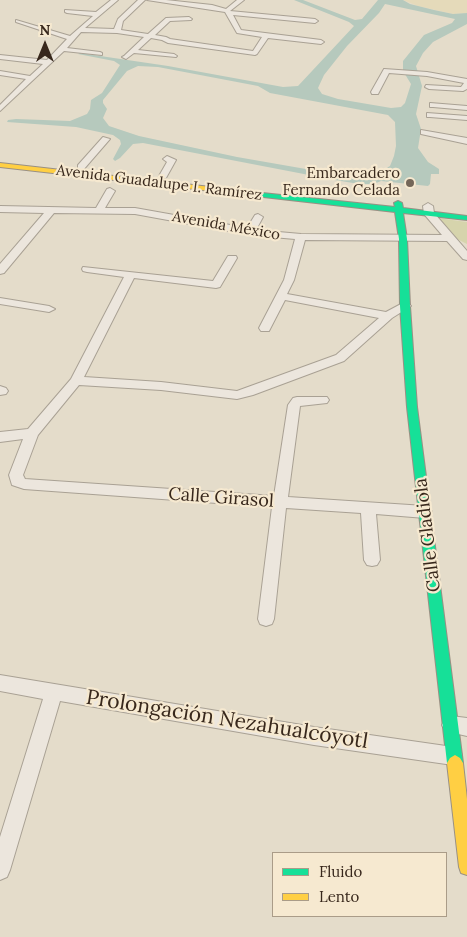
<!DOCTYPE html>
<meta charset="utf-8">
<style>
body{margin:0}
#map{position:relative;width:467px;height:937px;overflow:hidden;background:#e4dcca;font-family:Lora,serif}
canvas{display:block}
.legend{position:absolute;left:272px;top:852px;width:175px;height:65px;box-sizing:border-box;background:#f6e9d0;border:1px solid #aa9c88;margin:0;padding:6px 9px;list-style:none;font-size:15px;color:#38281c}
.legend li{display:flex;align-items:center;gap:10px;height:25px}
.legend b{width:25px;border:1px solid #aa9c88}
.north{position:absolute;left:20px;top:20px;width:50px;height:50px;-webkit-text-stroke:4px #f6e9d0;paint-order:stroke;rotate:0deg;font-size:14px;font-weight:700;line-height:20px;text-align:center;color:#38281c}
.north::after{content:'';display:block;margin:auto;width:18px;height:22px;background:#38281c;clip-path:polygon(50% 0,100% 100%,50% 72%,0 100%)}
</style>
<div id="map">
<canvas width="467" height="937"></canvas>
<ul class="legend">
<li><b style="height:6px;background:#16e098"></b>Fluido</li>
<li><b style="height:6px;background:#ffcf43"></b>Lento</li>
</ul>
<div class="north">N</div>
</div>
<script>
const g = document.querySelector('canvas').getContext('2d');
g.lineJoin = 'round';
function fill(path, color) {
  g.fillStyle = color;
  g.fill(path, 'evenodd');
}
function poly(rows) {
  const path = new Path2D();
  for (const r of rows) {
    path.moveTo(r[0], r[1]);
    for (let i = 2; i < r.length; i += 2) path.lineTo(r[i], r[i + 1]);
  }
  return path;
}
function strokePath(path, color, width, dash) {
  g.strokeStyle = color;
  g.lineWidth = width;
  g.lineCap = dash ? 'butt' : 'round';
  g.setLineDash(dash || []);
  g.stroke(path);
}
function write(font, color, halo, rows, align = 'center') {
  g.font = font + ' Lora,serif';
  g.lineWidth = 4.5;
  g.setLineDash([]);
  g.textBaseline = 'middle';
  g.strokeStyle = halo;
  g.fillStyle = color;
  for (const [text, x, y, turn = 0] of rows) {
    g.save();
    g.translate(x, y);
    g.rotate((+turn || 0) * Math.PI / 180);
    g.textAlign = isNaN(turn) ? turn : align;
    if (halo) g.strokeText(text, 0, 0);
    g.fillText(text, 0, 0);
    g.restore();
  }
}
fill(poly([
 [403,0,467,0,467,13,453,14,418,6]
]), '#e5daba');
fill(poly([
 [437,218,467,222,467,244,453,237]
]), '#d6d4ac');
fill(poly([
 [294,0,303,0,355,20,362,19,378,0,403,0,410,4,434,10,453,14,467,13,467,24,433,42,423,53,416,66,422,86,416,114,421,129,418,148,428,162,439,169,439,174,431,174,430,184,428,186,381,181,374,184,359,184,335,180,143,143,133,144,120,158,115,161,113,159,121,144,120,140,113,135,76,127,7,122,8,120,16,119,70,121,87,114,90,109,91,100,102,93,120,65,114,61,78,54,80,53,168,66,283,87,298,86,354,26,349,22],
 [385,4,455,19,452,23,424,35,403,61,403,71,411,84,405,103,401,107,391,108,338,99,322,94,318,88,324,75,347,46,379,13],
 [138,66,158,67,258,86,270,93,388,115,395,122,396,146,394,156,390,166,381,171,367,176,346,176,237,157,139,136,109,126,103,118,107,109,103,103,103,100,127,71]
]), '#b6c9bd');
const street = poly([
 [111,0,118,0,85,28,114,29,118,19,138,0,145,0,123,21,121,30,148,34,166,18,189,17,192,19,191,20,170,21,155,35,166,37,170,39,253,51,262,37,237,33,225,12,147,0,166,0,212,5,226,9,237,0,244,0,230,11,315,19,318,21,315,23,233,15,241,30,321,40,324,42,321,44,268,38,257,54,255,55,168,43,162,40,151,38,138,50,174,54,177,56,176,57,134,53,126,59,122,57,124,56,144,37,117,33,81,32,67,48,100,52,102,53,102,55,64,51,0,111,0,105,26,79,0,75,0,71,30,76,43,64,0,59,0,55,47,60,67,39,16,22,16,20,70,36,93,16,67,13,65,12,65,10,96,12,111,0],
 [384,69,427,72,467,79,467,89,463,91,429,89,425,87,426,85,461,87,464,83,427,76,389,73,378,94,372,94,371,92,384,69],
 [430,103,467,106,467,110,433,107,430,107,430,103],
 [427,113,467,116,467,120,430,117,427,117,427,113],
 [421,130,467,138,467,144,421,134,421,130],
 [103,137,110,139,84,169,78,169,78,165,103,137],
 [167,156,176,160,166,178,160,178,159,176,167,162,163,159,167,156],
 [110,188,115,191,105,208,135,208,247,228,255,215,258,214,263,217,256,230,301,234,442,235,424,214,423,206,428,203,433,206,434,213,467,251,467,260,463,259,447,241,305,240,294,280,287,294,386,312,401,304,409,304,411,306,392,318,344,361,253,395,237,399,161,390,79,385,38,435,23,475,25,479,274,496,288,405,293,398,297,397,327,397,329,400,327,403,300,406,288,497,425,506,430,508,432,512,430,516,425,518,376,514,380,560,377,565,372,566,367,565,364,560,361,513,286,508,274,619,272,624,266,626,260,624,258,619,272,507,24,489,12,485,9,475,23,439,0,442,0,432,28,429,71,379,124,277,87,272,83,271,82,269,83,267,213,281,228,256,236,256,237,258,220,287,216,288,134,278,84,377,161,382,237,391,336,355,379,318,285,300,269,331,261,331,259,328,284,280,295,239,250,235,135,214,54,213,4,273,0,274,0,264,44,213,0,212,0,206,96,208,107,189,110,188],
 [0,298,49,306,55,309,49,312,0,304,0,298],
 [0,386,6,388,8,391,6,394,0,395,0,386],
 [0,675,314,727,453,747,460,749,462,756,460,763,453,765,314,745,60,701,10,870,7,877,0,880,0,837,43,699,0,691,0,675],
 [451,716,467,718,467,736,445,731,442,725,445,719,451,716]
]);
const fast = poly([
 [234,190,395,207,394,203,398,201,402,203,403,208,467,216,467,220,403,213,407,239,410,306,417,407,463,763,460,768,455,771,450,768,447,763,407,407,400,306,399,239,395,212,237,194,234,194,234,190]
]);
const slow = poly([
 [0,163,237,190,241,192,237,194,0,167,0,163],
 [455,755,460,758,463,763,467,799,467,875,461,873,459,867,447,763,450,758,455,755]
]);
strokePath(street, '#a9a194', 2);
strokePath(fast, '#999084', 2);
strokePath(slow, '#999084', 2);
fill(street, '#ece6dd');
fill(fast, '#16e098');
fill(slow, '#ffcf43');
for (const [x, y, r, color] of [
 [410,183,5,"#746759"]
]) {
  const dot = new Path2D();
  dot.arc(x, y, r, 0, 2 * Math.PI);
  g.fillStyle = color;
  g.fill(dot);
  strokePath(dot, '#f6e9d0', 2);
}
write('15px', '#38281c', '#f6e9d0', [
 ["Embarcadero",400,174],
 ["Fernando Celada",400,191]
], 'right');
write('15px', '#38281c', '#f6e9d0', [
 ["Avenida Guadalupe I. Ramírez",159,183,7],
 ["Avenida México",226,226,10]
]);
write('18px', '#38281c', '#f6e9d0', [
 ["Calle Girasol",221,498,4],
 ["Calle Gladiola",428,535,-97]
]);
write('21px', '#38281c', '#f6e9d0', [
 ["Prolongación Nezahualcóyotl",227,720,9]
]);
</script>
